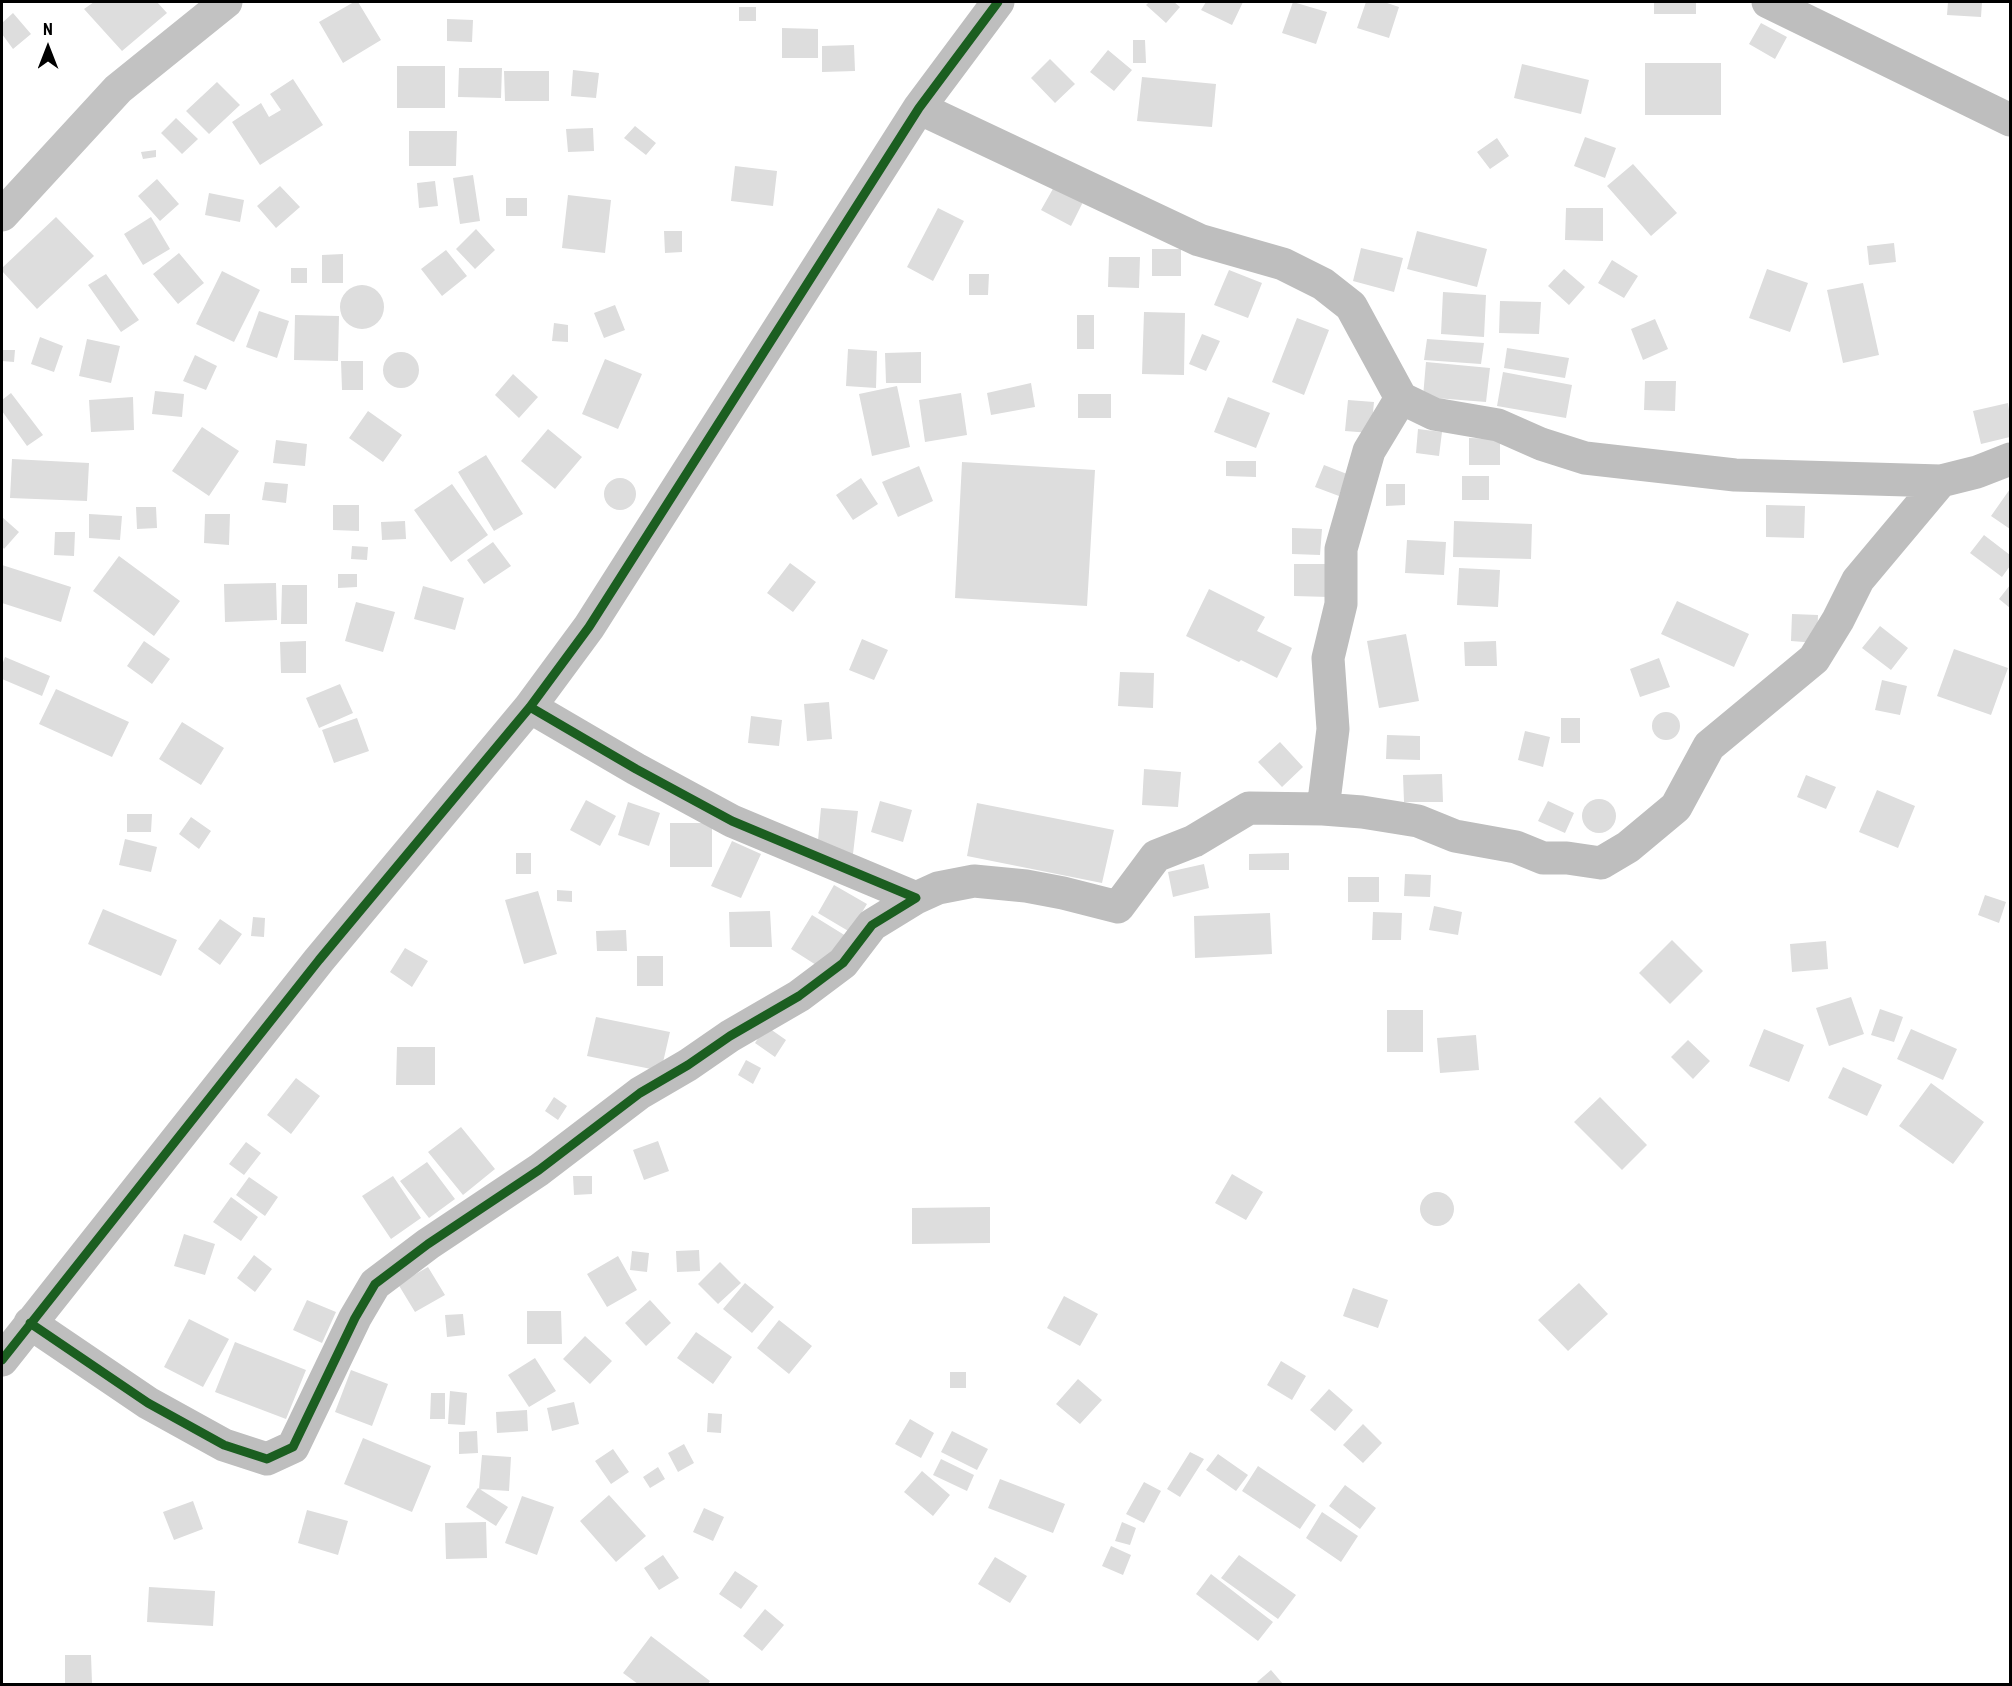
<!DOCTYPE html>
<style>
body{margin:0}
#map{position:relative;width:2012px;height:1686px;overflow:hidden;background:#fff;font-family:"Roboto Condensed",sans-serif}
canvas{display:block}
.frame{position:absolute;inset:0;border:3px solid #000;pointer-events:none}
.north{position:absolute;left:18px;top:18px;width:60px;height:60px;-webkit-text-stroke:4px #fff;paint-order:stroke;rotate:0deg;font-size:16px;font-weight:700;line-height:24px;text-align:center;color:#000}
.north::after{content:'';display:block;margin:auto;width:21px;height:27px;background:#000;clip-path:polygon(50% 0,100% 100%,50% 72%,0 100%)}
</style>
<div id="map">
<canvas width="2012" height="1686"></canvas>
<div class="frame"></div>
<div class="north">N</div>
</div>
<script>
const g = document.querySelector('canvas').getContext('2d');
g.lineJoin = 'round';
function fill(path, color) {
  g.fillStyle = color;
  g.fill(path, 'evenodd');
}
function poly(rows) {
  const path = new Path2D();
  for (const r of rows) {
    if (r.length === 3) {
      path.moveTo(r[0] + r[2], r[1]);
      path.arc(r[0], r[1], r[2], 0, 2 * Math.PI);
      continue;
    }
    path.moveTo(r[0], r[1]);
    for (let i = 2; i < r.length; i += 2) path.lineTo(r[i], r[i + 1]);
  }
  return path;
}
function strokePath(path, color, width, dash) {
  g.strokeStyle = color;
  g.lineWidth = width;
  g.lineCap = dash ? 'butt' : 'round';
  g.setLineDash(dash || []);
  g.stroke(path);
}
fill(poly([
 [94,2,157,2,167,13,122,51,84,9],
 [354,2,358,2,381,40,343,63,319,22],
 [1149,2,1174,2,1180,7,1166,23,1146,5],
 [1206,2,1243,2,1232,25,1201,10],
 [1293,2,1327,12,1316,44,1282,33],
 [1366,2,1384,2,1399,7,1389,38,1357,28],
 [1654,2,1696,2,1696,14,1654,14],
 [1948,2,1982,2,1981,17,1947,15],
 [739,7,756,7,756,21,739,21],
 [13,13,31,34,13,49,2,34,2,23],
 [447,19,473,20,472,42,447,41],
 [1761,23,1787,37,1775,59,1749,44],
 [782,28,818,29,818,58,782,58],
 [1133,40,1145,40,1146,63,1133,63],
 [854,45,855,71,822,72,822,46],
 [1108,50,1132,70,1114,91,1090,72],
 [1050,59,1075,84,1055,103,1031,78],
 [1645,63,1721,63,1721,115,1645,115],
 [1522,64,1589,80,1581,114,1514,98],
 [397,66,445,66,445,108,397,108],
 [459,68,502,68,501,98,458,97],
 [573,70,599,73,596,98,571,96],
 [504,71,549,71,549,101,505,101],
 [1142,77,1216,84,1212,127,1137,121],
 [293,79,323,125,260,165,232,122,261,103,269,117,281,110,270,94],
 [217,82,240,105,209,134,186,111],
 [176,118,198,139,182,154,161,133],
 [635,126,656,143,646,155,624,138],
 [593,128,594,151,568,152,566,129],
 [409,131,457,131,456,166,409,166],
 [1585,137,1616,148,1605,178,1574,166],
 [1497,138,1509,156,1490,169,1477,152],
 [156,150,156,157,143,159,141,152],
 [1633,164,1677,213,1651,236,1607,186],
 [735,166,777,171,773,206,731,201],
 [473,175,480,221,460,224,453,178],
 [157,179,179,204,160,221,138,196],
 [435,181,438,206,419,208,417,183],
 [280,186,300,207,276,228,257,206],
 [1054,187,1083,202,1071,226,1041,210],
 [209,193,244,200,240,222,205,215],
 [568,195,611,200,605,253,562,248],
 [506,198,527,198,527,216,506,216],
 [938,208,964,221,933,281,907,267],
 [1566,208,1603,208,1603,241,1565,240],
 [56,217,94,256,37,309,2,271,2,268],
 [151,217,170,249,143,265,124,234],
 [476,229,495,250,475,269,456,249],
 [664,231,682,231,682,252,665,253],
 [1417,231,1487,249,1477,287,1407,269],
 [1894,243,1896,262,1869,265,1867,246],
 [1361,248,1403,258,1394,292,1353,281],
 [1152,249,1181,249,1181,276,1152,276],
 [446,250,467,276,442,296,421,269],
 [179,253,204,283,178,304,153,274],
 [343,254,343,283,322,283,322,255],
 [1109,257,1140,257,1139,288,1108,287],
 [1612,260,1638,276,1624,298,1598,283],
 [291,268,307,268,307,283,291,283],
 [1564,269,1585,287,1569,305,1548,286],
 [1767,269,1808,283,1790,332,1749,318],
 [1229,270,1262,283,1248,318,1214,305],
 [222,271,260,290,234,342,196,324],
 [106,274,139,320,121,332,88,285],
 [969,274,989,274,988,295,969,295],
 [1863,283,1879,355,1843,363,1827,290],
 [362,307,22],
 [1443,292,1486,295,1484,337,1441,334],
 [1500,301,1541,302,1539,334,1499,333],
 [615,305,625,330,604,338,594,313],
 [259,311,289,321,277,358,246,347],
 [1144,312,1185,313,1184,375,1142,374],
 [295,315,339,316,338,361,294,360],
 [1077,315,1094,315,1094,349,1077,349],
 [1297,318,1329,330,1304,395,1272,382],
 [1655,319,1668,349,1643,360,1631,329],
 [554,323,568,325,568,342,552,341],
 [1202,334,1220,341,1206,371,1189,364],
 [40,337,63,346,54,372,31,364],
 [87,339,120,346,111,383,79,376],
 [1427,339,1484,343,1481,364,1424,360],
 [1507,348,1569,358,1565,378,1504,368],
 [848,349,877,351,876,388,846,386],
 [2,350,15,350,14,362,2,361],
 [401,370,18],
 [921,352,921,383,886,383,885,353],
 [195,355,217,366,206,390,183,381],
 [605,359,642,374,618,429,582,414],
 [341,361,363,361,363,390,342,390],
 [1426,362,1490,368,1486,402,1423,397],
 [1503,372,1572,385,1566,418,1497,406],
 [513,374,538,397,519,418,495,395],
 [1645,381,1676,381,1675,411,1644,410],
 [1031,383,1035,407,991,415,987,393],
 [897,386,910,447,872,456,859,394],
 [155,391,184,394,182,417,152,414],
 [11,393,43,435,27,446,2,411,2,400],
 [961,393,967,435,925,442,919,400],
 [1078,394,1111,394,1111,418,1078,418],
 [133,397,134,430,91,432,89,400],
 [1228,397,1270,413,1256,448,1214,432],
 [1348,400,1374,402,1371,433,1345,431],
 [2008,403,2010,416,2010,437,1981,444,1973,411],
 [368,411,402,435,383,462,349,438],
 [202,427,239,451,209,496,172,471],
 [548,429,582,457,555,489,521,461],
 [1418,429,1442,432,1439,456,1416,453],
 [1469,438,1500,439,1500,465,1469,465],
 [276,440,307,444,305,466,273,463],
 [486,455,523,514,494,531,458,472],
 [12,459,89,463,87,501,10,498],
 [1226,461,1256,461,1256,477,1226,476],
 [962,462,1095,470,1087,606,955,598],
 [1324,465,1347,474,1339,496,1315,487],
 [919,466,933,501,898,517,882,482],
 [1462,476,1489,476,1489,500,1462,500],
 [620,494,16],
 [861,478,878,504,853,520,836,495],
 [265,482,288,484,286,503,262,500],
 [452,484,488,535,451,562,414,510],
 [1386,484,1405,484,1405,505,1386,506],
 [2010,489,2010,529,1991,516],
 [333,505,359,505,359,531,333,530],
 [1766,505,1805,506,1804,538,1766,537],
 [136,507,156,507,157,528,137,529],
 [89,514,122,516,120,540,89,538],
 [205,514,230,514,229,545,204,543],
 [2,517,19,532,4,549,2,546],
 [405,521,406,539,382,540,381,522],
 [1454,521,1532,524,1531,559,1453,557],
 [1292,528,1322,529,1320,555,1292,554],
 [55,532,75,532,74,556,54,555],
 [1984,535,2010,555,2010,566,2002,577,1970,553],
 [1407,540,1446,542,1444,575,1405,573],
 [493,542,511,566,484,584,467,560],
 [352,546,368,547,367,560,351,559],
 [119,556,180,601,154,636,93,591],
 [790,563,816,582,793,612,767,593],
 [1294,564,1330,564,1329,597,1294,596],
 [2,565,71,587,61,622,2,603],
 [1459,568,1500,570,1498,607,1457,605],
 [338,574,357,574,357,587,338,588],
 [276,583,277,620,225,622,224,584],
 [282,585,307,585,307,624,281,624],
 [2010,585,2010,608,1999,599],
 [423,586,464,598,455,630,414,619],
 [1209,589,1265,617,1257,631,1292,648,1277,678,1241,660,1239,662,1186,636],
 [1677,601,1749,634,1734,667,1661,634],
 [356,602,395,612,383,652,345,641],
 [1792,614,1818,615,1817,643,1791,641],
 [1880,626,1908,648,1891,670,1862,648],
 [1406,634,1419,701,1379,708,1367,641],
 [862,639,888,650,874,680,849,670],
 [144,641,170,659,152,684,127,666],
 [306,641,306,673,281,673,280,642],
 [1496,641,1497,666,1465,666,1464,642],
 [1954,649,2008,668,1991,715,1937,696],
 [5,657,50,676,42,696,2,679,2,665],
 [1659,658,1670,687,1640,697,1630,669],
 [1120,672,1154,673,1153,708,1118,706],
 [1882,680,1907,686,1900,715,1875,710],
 [340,684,353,713,319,728,306,698],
 [56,689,129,722,112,757,39,724],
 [829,702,832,739,807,741,804,704],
 [1666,726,14],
 [751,716,782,720,779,746,748,743],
 [357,718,369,751,334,763,322,730],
 [1561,718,1580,718,1580,743,1561,743],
 [182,722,224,748,201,785,159,759],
 [1525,731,1550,737,1543,767,1518,760],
 [1387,735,1420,736,1420,760,1386,759],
 [1280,742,1303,767,1282,787,1258,762],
 [1144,769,1181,772,1178,807,1142,805],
 [1442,774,1443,802,1404,802,1403,775],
 [1806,775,1836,787,1826,809,1797,797],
 [1877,790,1915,806,1898,848,1859,832],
 [1599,816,17],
 [586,800,616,816,600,846,570,830],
 [880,801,912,810,903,842,871,832],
 [1548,801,1574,813,1565,833,1538,821],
 [628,802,660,813,649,846,618,835],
 [977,803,1114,830,1102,883,967,856],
 [821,808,858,811,853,854,817,851],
 [127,814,152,814,151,832,127,832],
 [191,817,211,831,199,849,179,834],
 [670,823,712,823,712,867,670,867],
 [125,839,157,847,151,872,119,865],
 [732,841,761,854,741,898,711,886],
 [516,853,531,853,531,874,516,874],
 [1289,853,1289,870,1249,870,1249,854],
 [1204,864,1209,888,1173,897,1168,872],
 [1405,874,1431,875,1430,897,1404,896],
 [1348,877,1379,877,1379,902,1348,902],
 [834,885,867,904,850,932,818,913],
 [557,890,572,891,572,902,557,901],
 [538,891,557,954,524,964,505,900],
 [1985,895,2006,902,1999,923,1978,915],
 [1434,906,1462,912,1458,935,1429,930],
 [103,909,177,940,161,976,88,944],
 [770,911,772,947,730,947,729,912],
 [1373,912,1402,913,1401,940,1372,940],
 [1270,913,1272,954,1195,958,1194,916],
 [812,915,846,936,824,970,791,949],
 [253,917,265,918,264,937,251,936],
 [220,919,242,934,220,965,198,949],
 [626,930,627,951,597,951,596,931],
 [1672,940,1703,971,1670,1004,1639,973],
 [1826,941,1828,969,1792,972,1790,944],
 [405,948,428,961,412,987,390,972],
 [637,956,663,956,663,986,637,986],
 [1851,997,1864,1034,1829,1046,1816,1008],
 [1880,1009,1903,1017,1894,1042,1871,1035],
 [1387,1010,1423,1010,1423,1052,1387,1052],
 [596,1017,670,1032,661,1071,587,1056],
 [766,1026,786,1040,775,1057,755,1043],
 [1764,1029,1804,1045,1789,1082,1749,1066],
 [1911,1029,1957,1049,1943,1080,1897,1059],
 [1476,1035,1479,1070,1440,1073,1437,1038],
 [1688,1040,1710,1061,1693,1079,1671,1057],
 [397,1047,435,1047,435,1085,396,1085],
 [746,1060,761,1068,753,1084,738,1075],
 [1843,1067,1882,1085,1867,1116,1828,1098],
 [296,1078,320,1096,291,1134,267,1115],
 [1931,1083,1984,1122,1953,1164,1899,1126],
 [554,1097,567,1106,558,1120,545,1111],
 [1600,1097,1647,1145,1622,1170,1574,1122],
 [461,1127,495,1169,463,1195,428,1152],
 [658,1141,669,1171,644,1180,633,1150],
 [246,1142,261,1153,244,1175,229,1164],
 [427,1162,455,1199,429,1218,400,1181],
 [1232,1174,1263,1192,1246,1220,1215,1203],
 [393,1176,421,1218,391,1239,362,1196],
 [573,1176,592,1176,592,1194,574,1195],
 [249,1177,278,1197,265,1216,236,1195],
 [1437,1209,17],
 [231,1197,258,1217,241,1241,213,1222],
 [990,1207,990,1243,912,1244,912,1208],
 [184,1234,215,1244,205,1275,174,1266],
 [699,1250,700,1271,677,1272,676,1251],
 [632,1251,649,1253,647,1272,630,1270],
 [254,1255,272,1269,255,1292,237,1278],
 [618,1256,637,1290,607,1307,587,1274],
 [720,1262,741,1283,718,1304,698,1284],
 [428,1267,445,1295,415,1312,398,1284],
 [745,1283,774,1307,752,1333,723,1309],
 [1579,1283,1608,1314,1568,1351,1538,1320],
 [1353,1288,1388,1300,1378,1328,1343,1316],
 [1064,1296,1098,1314,1080,1346,1047,1328],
 [307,1300,336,1312,322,1343,293,1330],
 [650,1300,671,1323,646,1346,625,1323],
 [527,1311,561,1311,562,1344,527,1344],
 [463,1314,465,1335,447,1337,445,1315],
 [189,1319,229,1339,203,1387,164,1367],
 [779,1320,812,1346,789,1374,757,1348],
 [696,1332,732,1357,713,1384,677,1358],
 [585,1336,612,1361,590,1384,563,1359],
 [235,1342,306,1370,286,1419,215,1392],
 [535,1358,556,1391,529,1407,508,1375],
 [1281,1361,1306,1376,1292,1400,1267,1385],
 [351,1370,388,1384,372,1426,335,1412],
 [950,1372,966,1372,966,1388,950,1388],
 [1078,1379,1102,1400,1080,1424,1056,1404],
 [1329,1389,1353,1410,1335,1431,1310,1410],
 [450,1391,467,1393,465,1425,448,1424],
 [431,1393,445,1393,445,1419,430,1419],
 [574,1402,579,1424,552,1431,547,1408],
 [527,1410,528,1431,497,1433,496,1412],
 [708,1413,722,1414,721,1433,707,1432],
 [910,1419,934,1433,921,1458,895,1444],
 [1363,1424,1382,1443,1363,1463,1343,1445],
 [477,1431,478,1453,459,1454,459,1432],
 [952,1431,988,1449,977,1470,941,1452],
 [363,1438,431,1466,412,1512,344,1484],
 [684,1444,694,1463,678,1472,668,1453],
 [613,1449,629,1472,611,1484,595,1461],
 [1190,1452,1204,1459,1180,1497,1167,1489],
 [1218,1454,1248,1475,1236,1491,1206,1470],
 [482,1455,511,1457,509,1491,479,1489],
 [941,1459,974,1475,967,1491,933,1475],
 [1258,1466,1316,1505,1300,1529,1242,1491],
 [658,1467,665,1479,650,1488,643,1477],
 [922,1471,950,1495,933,1516,904,1492],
 [1000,1479,1065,1504,1053,1533,988,1508],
 [1144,1482,1161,1491,1144,1523,1126,1514],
 [1345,1485,1376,1508,1360,1529,1329,1506],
 [478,1488,508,1507,496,1526,466,1507],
 [609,1495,646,1536,616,1562,580,1521],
 [522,1496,554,1507,537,1555,505,1543],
 [193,1501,203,1529,174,1540,163,1512],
 [704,1508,724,1517,713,1541,693,1532],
 [307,1510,348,1521,338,1555,298,1543],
 [1322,1512,1358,1536,1341,1562,1306,1538],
 [486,1522,487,1558,446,1559,445,1523],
 [1122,1522,1136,1528,1130,1545,1115,1541],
 [1111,1546,1131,1555,1123,1575,1102,1566],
 [663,1555,679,1578,659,1590,644,1568],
 [1239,1555,1296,1595,1278,1619,1221,1578],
 [995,1557,1027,1576,1010,1603,978,1584],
 [735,1571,758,1586,741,1609,719,1594],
 [1211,1574,1273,1622,1258,1641,1196,1594],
 [149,1587,215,1591,213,1626,147,1622],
 [765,1609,784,1625,762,1651,743,1636],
 [651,1636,710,1681,708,1684,638,1684,623,1673],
 [65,1655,91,1655,92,1683,65,1684],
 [1271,1670,1283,1684,1259,1684,1257,1682]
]), '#ddd');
strokePath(poly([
 [1768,2,2010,120],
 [919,108,1199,240,1283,264,1323,284,1351,306,1401,398,1434,414,1498,425,1541,444,1585,458,1735,475,1941,481,1977,472,2010,459],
 [1323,809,1333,729,1328,658,1341,604,1341,549,1369,451,1401,398],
 [916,898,938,888,974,881,1026,886,1063,893,1118,907,1156,856,1194,841,1249,808,1323,809,1362,812,1418,821,1455,836,1516,847,1543,858,1567,858,1601,863,1628,847,1676,807,1709,746,1814,659,1838,620,1858,580,1941,481],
 [30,1323,148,1403,224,1445,267,1459,293,1447,355,1318,375,1284,428,1244,539,1170,640,1093,688,1065,730,1036,799,996,843,963,872,925,916,898,732,821,636,769,530,707],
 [2,1360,319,960,530,707,589,627,919,108,998,2]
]), '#bebebe', 33);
strokePath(poly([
 [2,215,118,89,226,2]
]), '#c2c2c2', 33);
strokePath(poly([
 [30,1323,148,1403,224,1445,267,1459,293,1447,355,1318,375,1284,428,1244,539,1170,640,1093,688,1065,730,1036,799,996,843,963,872,925,916,898,732,821,636,769,530,707],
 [2,1360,319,960,530,707,589,627,919,108,998,2]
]), '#1b5e20', 9);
</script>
